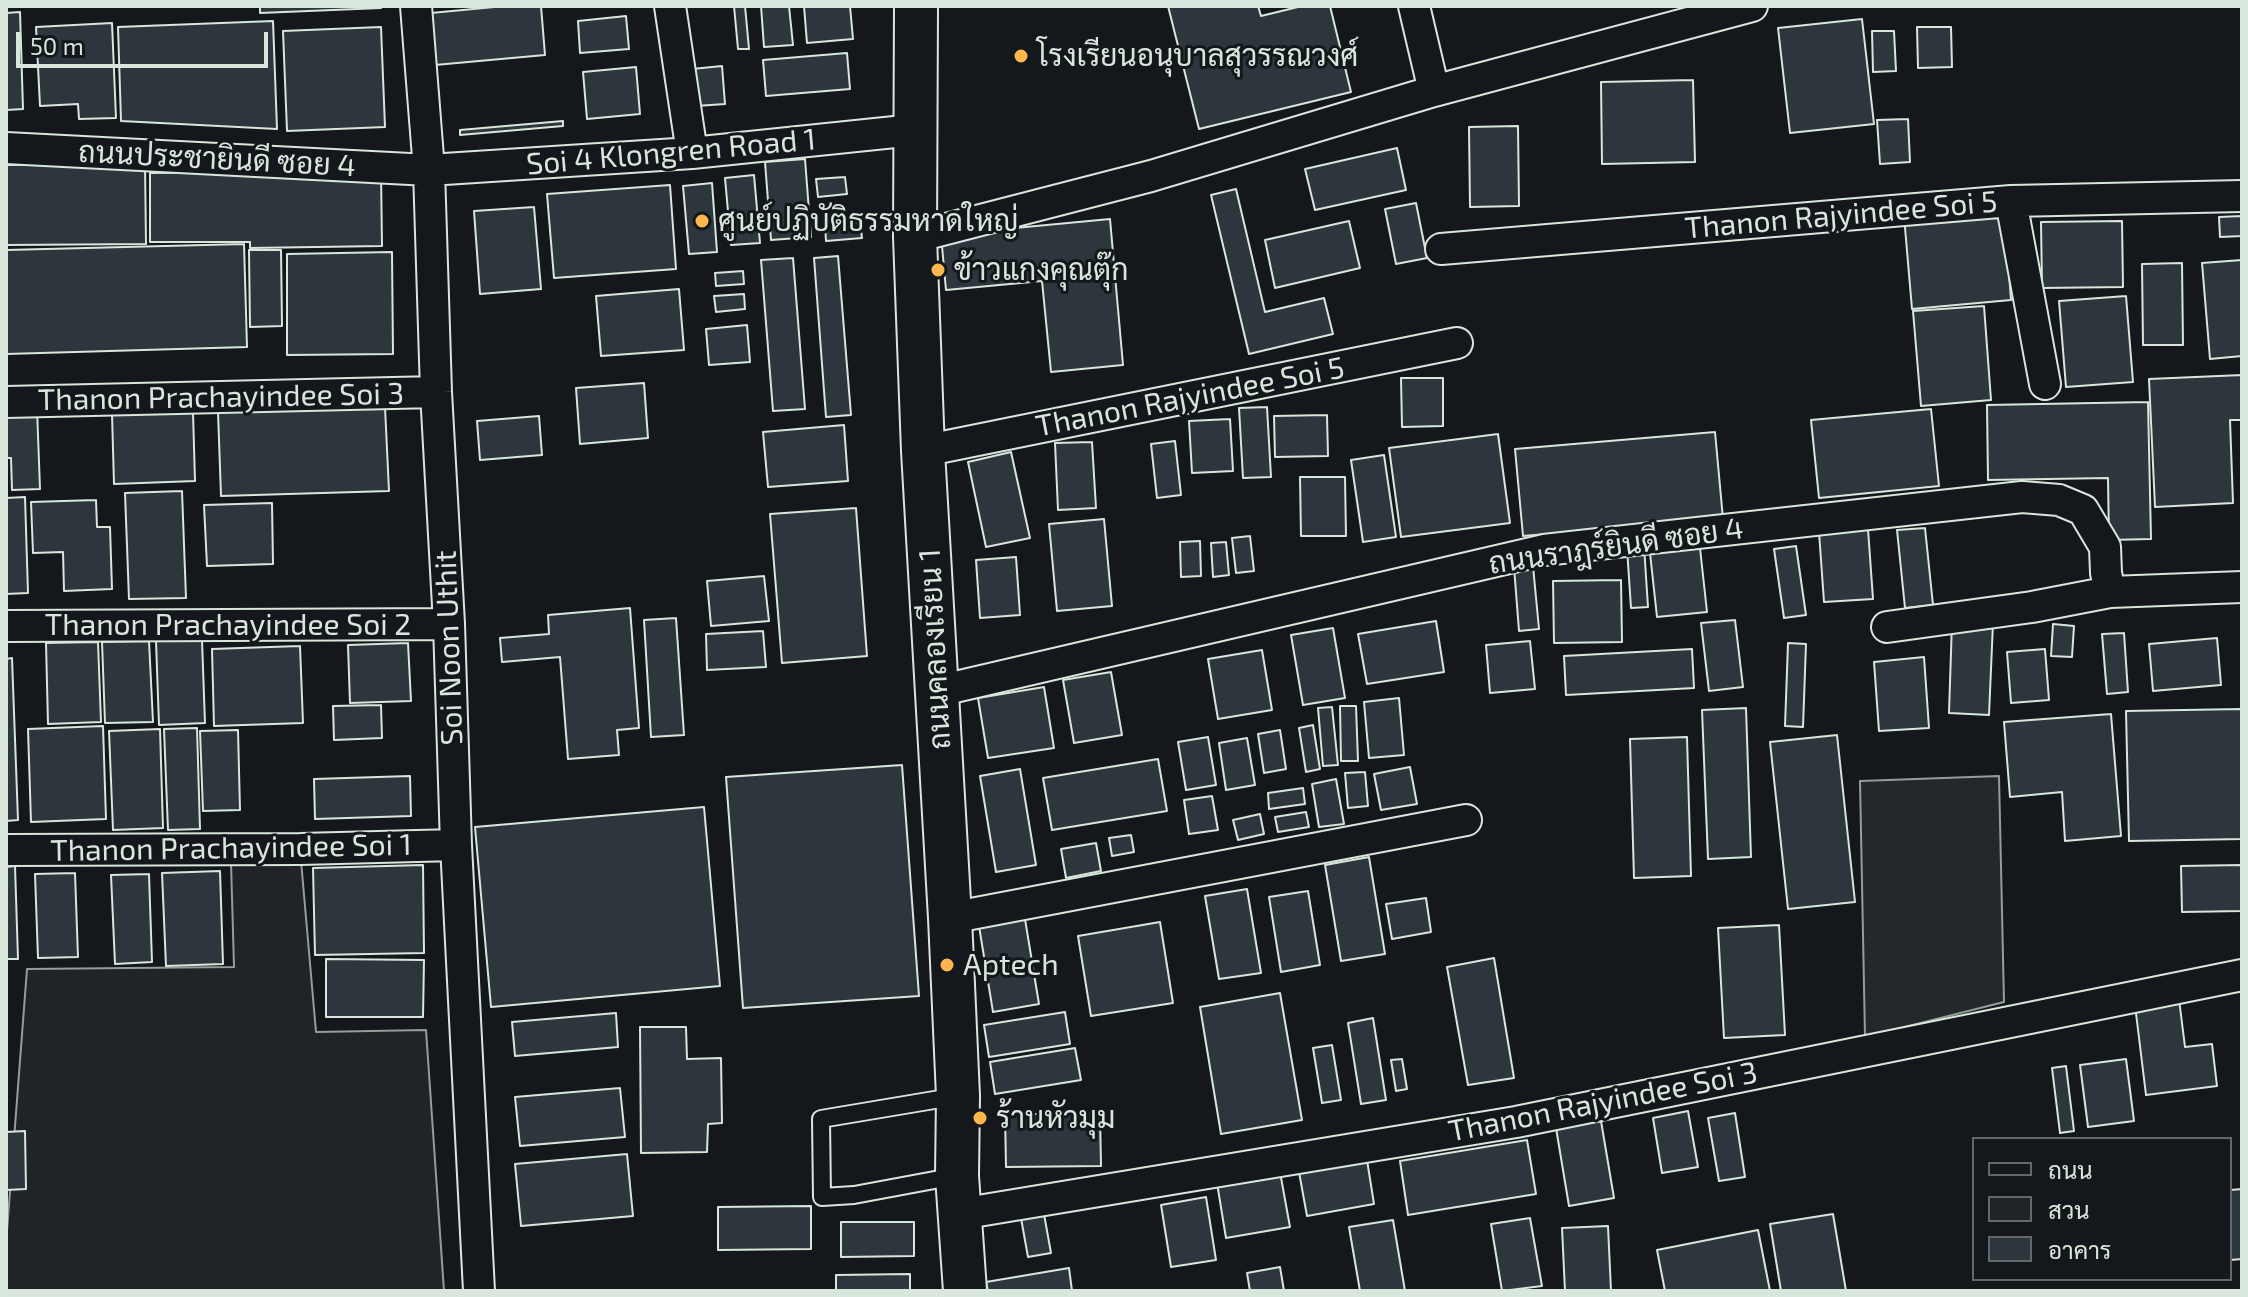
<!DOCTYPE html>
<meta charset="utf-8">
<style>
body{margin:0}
#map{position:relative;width:2248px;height:1297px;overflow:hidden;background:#14181c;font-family:"Exo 2",Sarabun,sans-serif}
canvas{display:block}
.frame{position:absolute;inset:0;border:8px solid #d8e6dc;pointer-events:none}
.legend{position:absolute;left:1972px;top:1137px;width:260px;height:144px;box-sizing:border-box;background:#14181c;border:2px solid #626a69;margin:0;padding:10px 14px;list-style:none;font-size:24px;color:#d8e6dc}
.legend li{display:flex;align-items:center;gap:16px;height:40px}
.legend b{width:40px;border:2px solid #626a69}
.scale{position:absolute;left:16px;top:32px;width:252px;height:36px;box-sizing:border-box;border:4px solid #d8e6dc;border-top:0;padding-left:10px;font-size:24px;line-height:28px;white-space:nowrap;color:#d8e6dc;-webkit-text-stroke:6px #14181c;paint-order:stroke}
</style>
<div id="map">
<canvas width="2248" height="1297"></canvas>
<div class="frame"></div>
<ul class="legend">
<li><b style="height:10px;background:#14181c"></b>ถนน</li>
<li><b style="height:22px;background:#202428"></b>สวน</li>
<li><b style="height:22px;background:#2c363c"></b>อาคาร</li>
</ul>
<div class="scale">50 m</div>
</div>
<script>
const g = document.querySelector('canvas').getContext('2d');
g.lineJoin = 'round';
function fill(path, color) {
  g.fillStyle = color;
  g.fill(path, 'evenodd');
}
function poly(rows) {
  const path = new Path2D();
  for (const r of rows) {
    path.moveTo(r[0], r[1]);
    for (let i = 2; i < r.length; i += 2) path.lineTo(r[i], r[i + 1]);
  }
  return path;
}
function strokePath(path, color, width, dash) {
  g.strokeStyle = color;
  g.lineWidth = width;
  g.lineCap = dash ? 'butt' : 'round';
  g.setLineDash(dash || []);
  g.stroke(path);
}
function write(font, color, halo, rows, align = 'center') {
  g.font = font + ' "Exo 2",Sarabun,sans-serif';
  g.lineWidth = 6;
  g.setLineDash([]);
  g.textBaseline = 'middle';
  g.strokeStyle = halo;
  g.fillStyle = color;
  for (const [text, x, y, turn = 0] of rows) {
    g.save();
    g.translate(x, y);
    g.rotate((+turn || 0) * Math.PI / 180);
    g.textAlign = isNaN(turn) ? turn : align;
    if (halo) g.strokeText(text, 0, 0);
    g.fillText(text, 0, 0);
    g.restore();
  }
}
const green = poly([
 [300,849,316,1032,426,1030,444,1291,6,1291,6,1244,27,969,234,967,231,863,300,849]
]);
fill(green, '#202428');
strokePath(green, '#939e99', 2);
const parking = poly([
 [1999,776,2004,1002,1865,1037,1860,781,1999,776]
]);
fill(parking, '#24282b');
strokePath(parking, '#939e99', 2);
const building = poly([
 [260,6,381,6,381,8,260,13,260,6],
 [505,6,541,6,545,55,435,65,431,13,505,6],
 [734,6,745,6,749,49,738,49,734,6],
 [761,6,789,6,793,45,764,47,761,6],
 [804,6,850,6,853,39,807,43,804,6],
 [1168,6,1258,6,1261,16,1302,6,1330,6,1351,92,1199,129,1168,6],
 [20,12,23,109,6,110,6,13,20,12],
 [626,16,629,49,580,53,578,21,626,16],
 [1862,19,1874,124,1790,133,1778,28,1862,19],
 [273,21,277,129,121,121,118,27,273,21],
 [112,23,116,118,79,119,78,104,40,106,36,27,112,23],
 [381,27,385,127,287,131,283,31,381,27],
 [1917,27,1951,27,1952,67,1918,68,1917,27],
 [1872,31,1894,31,1896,71,1873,72,1872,31],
 [847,53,850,89,766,96,763,60,847,53],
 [722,66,725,104,696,106,692,69,722,66],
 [636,67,640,114,587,119,583,72,636,67],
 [1693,80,1695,162,1602,164,1601,82,1693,80],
 [1908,119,1910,162,1880,164,1877,120,1908,119],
 [563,121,563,126,460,135,460,130,563,121],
 [1518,126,1519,206,1470,207,1469,127,1518,126],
 [1397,148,1406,190,1315,210,1305,169,1397,148],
 [805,159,811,237,771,240,765,162,805,159],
 [145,164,146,244,6,245,6,165,145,164],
 [381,171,382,246,250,248,250,242,150,242,150,173,381,171],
 [754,175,760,243,731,245,725,178,754,175],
 [845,177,847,194,818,197,816,179,845,177],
 [712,183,717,252,689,254,683,186,712,183],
 [670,185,676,269,554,278,547,194,670,185],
 [1236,189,1265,312,1324,298,1333,334,1249,354,1211,195,1236,189],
 [1416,203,1427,258,1396,264,1385,209,1416,203],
 [534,207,541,289,480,294,474,211,534,207],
 [2004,208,2011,300,1912,309,1904,216,2004,208],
 [2242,216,2242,236,2220,237,2219,217,2242,216],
 [1110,219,1123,365,1051,372,1042,281,946,290,941,235,1110,219],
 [1349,221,1360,268,1275,288,1265,240,1349,221],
 [2122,221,2123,287,2042,288,2041,222,2122,221],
 [860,222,862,238,826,241,825,225,860,222],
 [244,244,247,347,6,354,6,250,244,244],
 [249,250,281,250,282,326,250,327,249,250],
 [392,252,393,354,287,355,287,254,392,252],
 [838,256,851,415,826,417,814,258,838,256],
 [793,258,805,409,773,411,761,260,793,258],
 [2242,260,2242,356,2210,359,2202,263,2242,260],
 [2182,263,2183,345,2143,345,2142,264,2182,263],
 [743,271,744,284,716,286,715,273,743,271],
 [679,289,684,350,601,356,596,296,679,289],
 [744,294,745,309,716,312,714,296,744,294],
 [2126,296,2133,382,2066,387,2059,301,2126,296],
 [1984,306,1991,400,1921,406,1913,311,1984,306],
 [747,325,750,362,709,365,706,329,747,325],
 [2242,375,2242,420,2230,420,2233,503,2155,507,2149,379,2242,375],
 [1401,378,1443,378,1443,426,1402,427,1401,378],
 [644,383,648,438,580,444,576,388,644,383],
 [2148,402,2151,539,2109,540,2108,478,1988,480,1987,405,2148,402],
 [385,407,389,491,221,496,218,412,385,407],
 [1267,407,1271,477,1243,478,1239,408,1267,407],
 [37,408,40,489,12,490,11,458,6,458,6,409,37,408],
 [1931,409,1939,486,1819,498,1811,420,1931,409],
 [193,412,195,481,114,484,112,414,193,412],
 [1327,415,1328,456,1275,457,1274,416,1327,415],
 [539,416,542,455,480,460,477,421,539,416],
 [1230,419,1233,471,1192,473,1189,421,1230,419],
 [844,425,848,481,768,487,763,432,844,425],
 [1715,432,1723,519,1523,536,1515,449,1715,432],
 [1498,434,1510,523,1401,537,1389,448,1498,434],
 [1175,441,1181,495,1157,498,1151,444,1175,441],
 [1092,442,1096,508,1058,510,1055,443,1092,442],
 [1011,452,1030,538,986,547,968,462,1011,452],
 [1384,455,1396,537,1363,542,1351,460,1384,455],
 [1300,477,1345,477,1346,536,1301,536,1300,477],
 [182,491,186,598,129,599,125,493,182,491],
 [25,497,28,593,6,594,6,498,25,497],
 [96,500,97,527,110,527,112,589,64,591,63,552,33,553,31,502,96,500],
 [272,503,273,564,207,566,204,505,272,503],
 [856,508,867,656,782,663,770,514,856,508],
 [1104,519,1112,606,1057,611,1049,524,1104,519],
 [1925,528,1933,605,1905,608,1897,530,1925,528],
 [1868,529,1873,599,1824,602,1819,532,1868,529],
 [1250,536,1254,571,1236,573,1232,538,1250,536],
 [1200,541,1201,576,1181,577,1180,542,1200,541],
 [1226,542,1229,575,1213,577,1211,543,1226,542],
 [1644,546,1648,607,1631,608,1627,548,1644,546],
 [1796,546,1806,615,1784,618,1774,549,1796,546],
 [1700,548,1707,612,1657,617,1650,553,1700,548],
 [1016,557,1020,615,980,618,976,560,1016,557],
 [1533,566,1539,629,1519,631,1514,567,1533,566],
 [764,576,769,621,711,626,707,581,764,576],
 [1621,580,1622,642,1554,643,1553,581,1621,580],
 [630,608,639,728,617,730,619,755,568,759,560,657,502,662,500,638,549,634,548,615,630,608],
 [676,618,684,735,651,737,644,620,676,618],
 [1735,620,1743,687,1709,691,1701,623,1735,620],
 [1436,621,1444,672,1367,684,1358,634,1436,621],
 [1952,622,1993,623,1989,715,1949,713,1952,622],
 [2053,624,2074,626,2072,657,2051,656,2053,624],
 [1333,628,1345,698,1303,705,1291,635,1333,628],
 [763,631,766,667,707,670,706,634,763,631],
 [2124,633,2128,692,2107,694,2102,634,2124,633],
 [2217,638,2221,685,2153,691,2149,644,2217,638],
 [202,640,205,723,159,725,156,641,202,640],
 [149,641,153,722,105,723,102,642,149,641],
 [1530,641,1535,689,1490,693,1486,645,1530,641],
 [98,642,101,722,48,724,46,643,98,642],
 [408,643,411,701,350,703,348,645,408,643],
 [1788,643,1806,644,1803,727,1785,726,1788,643],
 [300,646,303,723,214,726,212,649,300,646],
 [1692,649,1694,688,1566,695,1564,656,1692,649],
 [2045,649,2049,700,2011,703,2007,652,2045,649],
 [1262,650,1272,710,1218,719,1208,659,1262,650],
 [1924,657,1929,728,1879,731,1874,662,1924,657],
 [12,658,18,820,6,821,6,659,12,658],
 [1111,672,1122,735,1074,743,1063,680,1111,672],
 [1044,687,1054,748,988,758,978,698,1044,687],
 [1399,698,1404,755,1369,758,1364,702,1399,698],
 [381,705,382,738,334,740,333,706,381,705],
 [1340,706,1356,706,1358,761,1341,761,1340,706],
 [1332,707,1338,765,1323,766,1318,708,1332,707],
 [1746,708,1751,857,1708,859,1702,710,1746,708],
 [2242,709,2242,839,2129,841,2126,711,2242,709],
 [2111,714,2121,836,2065,841,2062,792,2010,797,2004,722,2111,714],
 [1313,725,1320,769,1306,772,1299,728,1313,725],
 [103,726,106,819,31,822,28,729,103,726],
 [197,728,200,829,168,830,164,729,197,728],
 [160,729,163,828,113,830,109,731,160,729],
 [238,730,240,810,203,811,200,731,238,730],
 [1280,730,1286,769,1264,773,1258,734,1280,730],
 [1837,735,1855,902,1788,909,1770,742,1837,735],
 [1208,737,1216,785,1186,790,1178,742,1208,737],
 [1687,737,1691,876,1634,878,1630,739,1687,737],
 [1247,738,1255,785,1226,790,1219,743,1247,738],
 [1158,759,1167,811,1052,830,1043,778,1158,759],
 [902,765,919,996,743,1008,726,777,902,765],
 [1410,767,1417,804,1381,810,1374,774,1410,767],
 [1020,769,1036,865,996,872,980,776,1020,769],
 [1365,772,1368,806,1348,808,1345,773,1365,772],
 [410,776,411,816,315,819,314,779,410,776],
 [1336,779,1344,824,1319,827,1312,784,1336,779],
 [1303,788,1305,804,1269,809,1268,793,1303,788],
 [1212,796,1218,830,1189,834,1184,800,1212,796],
 [704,807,720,986,491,1007,475,827,704,807],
 [1306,812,1309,827,1278,832,1275,817,1306,812],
 [1260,814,1264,834,1238,840,1233,820,1260,814],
 [1131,835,1134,852,1112,856,1109,838,1131,835],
 [1096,843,1101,871,1066,878,1061,849,1096,843],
 [1369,857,1385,954,1341,961,1325,865,1369,857],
 [423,865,424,953,315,955,313,868,423,865],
 [2242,865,2242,911,2182,912,2181,866,2242,865],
 [15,866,18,959,6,959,6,867,15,866],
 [220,871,223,964,166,966,162,873,220,871],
 [75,873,78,957,38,958,35,874,75,873],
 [149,874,152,962,115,964,111,875,149,874],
 [1247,889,1261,973,1219,979,1205,896,1247,889],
 [1308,891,1320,965,1281,972,1269,897,1308,891],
 [1426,898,1431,932,1392,939,1386,904,1426,898],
 [1025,919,1039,1004,993,1012,979,926,1025,919],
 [1160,922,1173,1003,1091,1016,1078,936,1160,922],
 [1779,925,1785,1035,1724,1038,1718,928,1779,925],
 [1494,958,1514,1078,1468,1085,1447,967,1494,958],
 [326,959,424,960,423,1017,326,1017,326,959],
 [1280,993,1302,1120,1221,1134,1200,1007,1280,993],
 [2179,999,2185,1047,2212,1044,2217,1086,2146,1095,2135,1005,2179,999],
 [1065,1012,1070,1044,989,1057,984,1025,1065,1012],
 [616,1013,618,1047,515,1056,512,1022,616,1013],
 [1373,1018,1386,1100,1361,1104,1348,1023,1373,1018],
 [640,1027,686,1027,687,1059,721,1058,722,1123,708,1124,707,1152,641,1153,640,1027],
 [1332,1045,1341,1100,1322,1103,1313,1048,1332,1045],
 [1075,1048,1081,1080,995,1094,990,1062,1075,1048],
 [1402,1059,1407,1089,1396,1091,1391,1060,1402,1059],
 [2126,1059,2134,1121,2088,1127,2080,1065,2126,1059],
 [2066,1066,2074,1131,2060,1133,2052,1068,2066,1066],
 [620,1088,625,1137,520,1146,515,1097,620,1088],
 [1688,1111,1698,1167,1662,1173,1653,1118,1688,1111],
 [1735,1113,1745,1177,1719,1181,1708,1118,1735,1113],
 [1005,1114,1100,1114,1101,1166,1006,1167,1005,1114],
 [1601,1121,1614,1198,1569,1206,1556,1128,1601,1121],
 [25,1131,26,1189,6,1190,6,1132,25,1131],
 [1527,1140,1536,1194,1408,1215,1400,1161,1527,1140],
 [627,1154,633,1216,521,1226,515,1164,627,1154],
 [1367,1160,1374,1204,1307,1216,1299,1172,1367,1160],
 [1280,1172,1290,1227,1226,1238,1217,1183,1280,1172],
 [2242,1189,2242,1259,2230,1260,2230,1190,2242,1189],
 [1206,1197,1216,1260,1171,1267,1161,1205,1206,1197],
 [811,1206,811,1249,718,1250,718,1207,811,1206],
 [1044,1214,1051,1253,1028,1257,1021,1218,1044,1214],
 [1833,1214,1846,1291,1781,1291,1770,1224,1833,1214],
 [1530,1218,1542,1286,1502,1291,1491,1224,1530,1218],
 [1393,1220,1405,1291,1360,1291,1349,1227,1393,1220],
 [841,1222,914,1222,914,1256,841,1257,841,1222],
 [1608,1226,1611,1291,1565,1291,1562,1228,1608,1226],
 [1758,1230,1770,1291,1665,1291,1657,1250,1758,1230],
 [1280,1267,1284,1291,1250,1291,1247,1273,1280,1267],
 [1069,1268,1072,1291,988,1291,986,1282,1069,1268],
 [910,1274,910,1291,836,1291,836,1275,910,1274]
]);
fill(building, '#2c363c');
strokePath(building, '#d8e6dc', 2);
const lane = poly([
 [956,1176,854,1195,822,1197,821,1119,958,1096]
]);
const street = poly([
 [416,6,429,170,436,392,449,624,456,845,479,1291],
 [670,6,692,153],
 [1414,6,1434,91],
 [6,148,429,170,692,153,914,130],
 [2011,201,2045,384],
 [915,237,1151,176,1434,91,1752,6],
 [1441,249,2011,201,2242,196],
 [6,402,436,392],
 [923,451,1457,343],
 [6,626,449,624],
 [1887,627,2032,607,2110,592],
 [938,691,1544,550,2022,497,2059,500,2083,510,2105,547,2106,573,2110,592,2242,587],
 [6,850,300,849,456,845],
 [950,918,1466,820],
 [960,1214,1516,1122,2242,975]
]);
const secondary = poly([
 [916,6,915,237,923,451,950,918,958,1096,957,1176,965,1291]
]);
strokePath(lane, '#d8e6dc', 20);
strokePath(street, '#d8e6dc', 34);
strokePath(secondary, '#d8e6dc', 46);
strokePath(lane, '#14181c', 16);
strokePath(street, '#14181c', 30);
strokePath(secondary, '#14181c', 42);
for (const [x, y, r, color] of [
 [1021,56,8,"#ffb74d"],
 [702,221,8,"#ffb74d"],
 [938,270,8,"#ffb74d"],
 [947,965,8,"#ffb74d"],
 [980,1118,8,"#ffb74d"]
]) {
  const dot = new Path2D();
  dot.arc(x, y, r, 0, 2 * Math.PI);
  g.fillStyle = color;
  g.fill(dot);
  strokePath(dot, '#14181c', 3);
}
write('30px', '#d8e6dc', '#14181c', [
 ["โรงเรียนอนุบาลสุวรรณวงศ์",1037,56],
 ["ศูนย์ปฏิบัติธรรมหาดใหญ่",718,221],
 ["ข้าวแกงคุณตุ๊ก",954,270],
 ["Aptech",963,965],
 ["ร้านหัวมุม",996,1118]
], 'left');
write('30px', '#d8e6dc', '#14181c', [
 ["Soi 4 Klongren Road 1",671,152,-5],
 ["ถนนประชายินดี ซอย 4",217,159,3],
 ["Thanon Rajyindee Soi 5",1841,215,-5],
 ["Thanon Prachayindee Soi 3",221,397,-1],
 ["Thanon Rajyindee Soi 5",1190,397,-11],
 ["ถนนราฎร์ยินดี ซอย 4",1616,546,-8],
 ["Thanon Prachayindee Soi 2",228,625],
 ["Soi Noon Uthit",449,648,-92],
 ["ถนนคลองเรียน 1",935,649,-93],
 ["Thanon Prachayindee Soi 1",231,848,-1],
 ["Thanon Rajyindee Soi 3",1603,1102,-11]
]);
</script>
